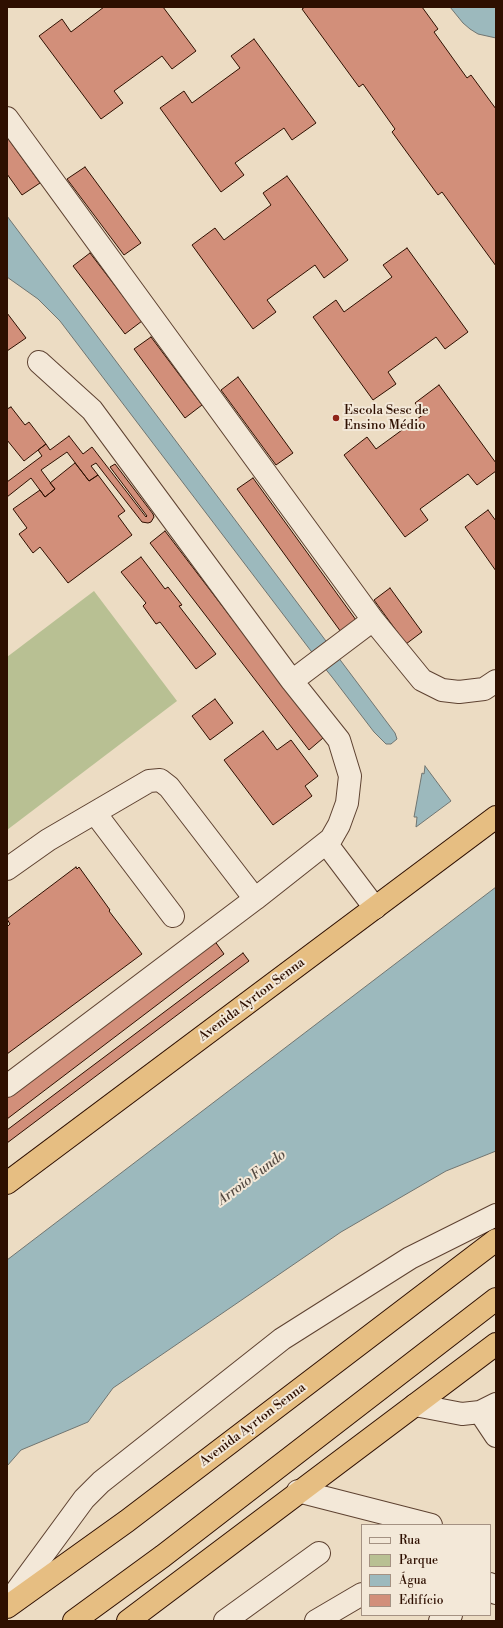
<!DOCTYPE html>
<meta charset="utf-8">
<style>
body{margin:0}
#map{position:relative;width:503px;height:1628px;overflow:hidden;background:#ecdcc3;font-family:"Libre Bodoni",serif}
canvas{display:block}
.frame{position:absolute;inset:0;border:8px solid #2e0f00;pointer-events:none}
.legend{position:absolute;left:361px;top:1524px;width:130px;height:92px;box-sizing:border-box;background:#f3e8d8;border:1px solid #a49182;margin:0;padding:5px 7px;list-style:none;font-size:12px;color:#2e0f00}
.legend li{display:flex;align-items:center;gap:8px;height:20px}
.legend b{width:20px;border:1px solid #a49182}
</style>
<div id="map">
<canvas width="503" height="1628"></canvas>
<div class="frame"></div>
<ul class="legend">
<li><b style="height:5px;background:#f3e8d8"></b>Rua</li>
<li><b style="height:11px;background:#b8c093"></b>Parque</li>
<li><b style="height:11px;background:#9cb9bd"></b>Água</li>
<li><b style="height:11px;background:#d28f7a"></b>Edifício</li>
</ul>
</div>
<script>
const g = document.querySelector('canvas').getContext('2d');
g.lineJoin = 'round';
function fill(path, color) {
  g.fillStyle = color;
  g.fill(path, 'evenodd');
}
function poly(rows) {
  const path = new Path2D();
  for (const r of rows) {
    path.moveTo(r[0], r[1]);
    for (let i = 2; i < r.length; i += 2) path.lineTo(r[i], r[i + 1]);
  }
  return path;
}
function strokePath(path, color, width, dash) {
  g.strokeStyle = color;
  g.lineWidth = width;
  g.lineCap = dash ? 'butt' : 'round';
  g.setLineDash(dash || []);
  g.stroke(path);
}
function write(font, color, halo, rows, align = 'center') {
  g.font = font + ' "Libre Bodoni",serif';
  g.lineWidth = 4;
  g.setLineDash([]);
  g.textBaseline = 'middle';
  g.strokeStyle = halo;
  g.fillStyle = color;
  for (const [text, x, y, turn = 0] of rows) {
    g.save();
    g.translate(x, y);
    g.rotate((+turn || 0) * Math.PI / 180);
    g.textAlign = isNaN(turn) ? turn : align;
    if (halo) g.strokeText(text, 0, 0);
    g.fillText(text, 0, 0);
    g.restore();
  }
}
fill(poly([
 [94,591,177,701,7,830,7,657]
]), '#b8c093');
const water = poly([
 [450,7,496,7,496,38,478,34,470,29,463,23,450,7],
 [7,216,395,733,397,739,391,744,386,744,374,732,332,677,311,651,60,321,38,299,7,277,7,216],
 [425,766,451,801,416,827,417,817,414,817,422,773,424,774,425,766],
 [496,887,496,1151,446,1171,341,1232,113,1388,88,1422,21,1450,7,1466,7,1260,496,887]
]);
fill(water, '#9cb9bd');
strokePath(water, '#707571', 1);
const building = poly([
 [104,7,163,7,196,51,172,69,162,56,114,91,123,103,101,119,39,36,62,19,71,32,104,7],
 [305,7,422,7,438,29,434,32,467,78,471,75,496,109,496,266,442,192,438,195,392,132,395,129,363,84,359,87,302,9,305,7],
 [254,39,316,123,292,140,284,128,235,163,244,175,221,192,160,108,184,91,192,103,240,68,231,56,254,39],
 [7,137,40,183,22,195,7,174,7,137],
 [85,167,141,243,124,255,67,179,85,167],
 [287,176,348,260,324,278,315,265,267,300,276,312,253,329,192,245,215,228,224,240,271,205,263,193,287,176],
 [407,248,468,332,445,349,436,337,388,372,396,384,373,400,313,317,336,300,344,312,392,277,383,265,407,248],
 [90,253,142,321,125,334,73,266,90,253],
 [7,313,26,338,7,351,7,313],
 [151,337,202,405,185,418,134,349,151,337],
 [238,377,293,453,276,465,221,390,238,377],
 [439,385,496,463,496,471,477,485,468,474,420,509,428,520,405,537,344,455,367,437,376,449,424,414,415,403,439,385],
 [11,407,25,425,29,422,46,444,24,461,7,440,7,409,11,407],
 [69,436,83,454,92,447,146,517,147,516,110,467,115,464,153,514,154,517,151,522,148,523,142,522,96,463,91,466,98,475,89,481,67,452,41,470,55,489,45,497,31,478,7,497,7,482,42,456,38,450,46,444,50,450,69,436],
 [75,463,89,481,98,475,125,511,118,516,132,535,68,583,40,547,33,553,19,534,27,528,13,509,40,490,45,497,55,489,50,483,75,463],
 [253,478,356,620,341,632,237,489,253,478],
 [488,510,496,521,496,571,465,527,488,510],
 [165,531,323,738,309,750,150,543,165,531],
 [141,557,165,589,168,587,182,605,179,606,216,654,196,669,160,622,156,624,143,606,146,603,121,572,141,557],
 [390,588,422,632,406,644,374,600,390,588],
 [215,699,233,723,210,740,192,716,215,699],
 [263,731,277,750,291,740,318,776,305,786,312,796,273,825,224,760,263,731],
 [76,867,77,869,79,867,110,910,109,911,142,954,7,1054,7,927,10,924,7,919,76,867],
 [214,940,224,954,7,1119,7,1096,214,940],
 [243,953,249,961,7,1143,7,1130,243,953]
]);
fill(building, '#d28f7a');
strokePath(building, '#2e0f00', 1);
const minor = poly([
 [7,118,373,620,422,680,442,690,459,692,484,689,496,681],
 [292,681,373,620],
 [95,813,173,916],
 [326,843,375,908],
 [7,869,48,840,149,781,160,780,169,787,255,899],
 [7,1086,255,899,331,839,339,825,347,803,350,776,339,740,292,681,92,410,39,362],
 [415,1405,462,1414,480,1412,496,1404],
 [480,1412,496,1436],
 [298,1491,431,1525],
 [490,1584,496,1593],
 [7,1604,84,1499,101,1482,282,1339,410,1258,496,1215],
 [225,1621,319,1553],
 [316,1621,362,1594],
 [440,1621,451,1615]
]);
const highway = poly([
 [7,1183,496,817],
 [7,1607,127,1521,496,1240],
 [74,1621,163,1556,496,1299],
 [128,1621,496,1344]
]);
strokePath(minor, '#5e4231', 24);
strokePath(highway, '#2e0f00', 24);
strokePath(minor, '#f3e8d8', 22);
strokePath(highway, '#e6be82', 22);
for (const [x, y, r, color] of [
 [336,418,4,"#8f2418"]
]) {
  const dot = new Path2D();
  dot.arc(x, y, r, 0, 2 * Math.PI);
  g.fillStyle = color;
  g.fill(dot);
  strokePath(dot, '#f3e8d8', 1.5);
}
write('13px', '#2e0f00', '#f3e8d8', [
 ["Escola Sesc de",344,411],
 ["Ensino Médio",344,426]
], 'left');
write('13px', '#2e0f00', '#f3e8d8', [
 ["Avenida Ayrton Senna",252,1000,-37],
 ["Avenida Ayrton Senna",253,1425,-37]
]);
write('italic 14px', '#544a42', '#f3e8d8', [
 ["Arroio Fundo",252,1178,-37]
]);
</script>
